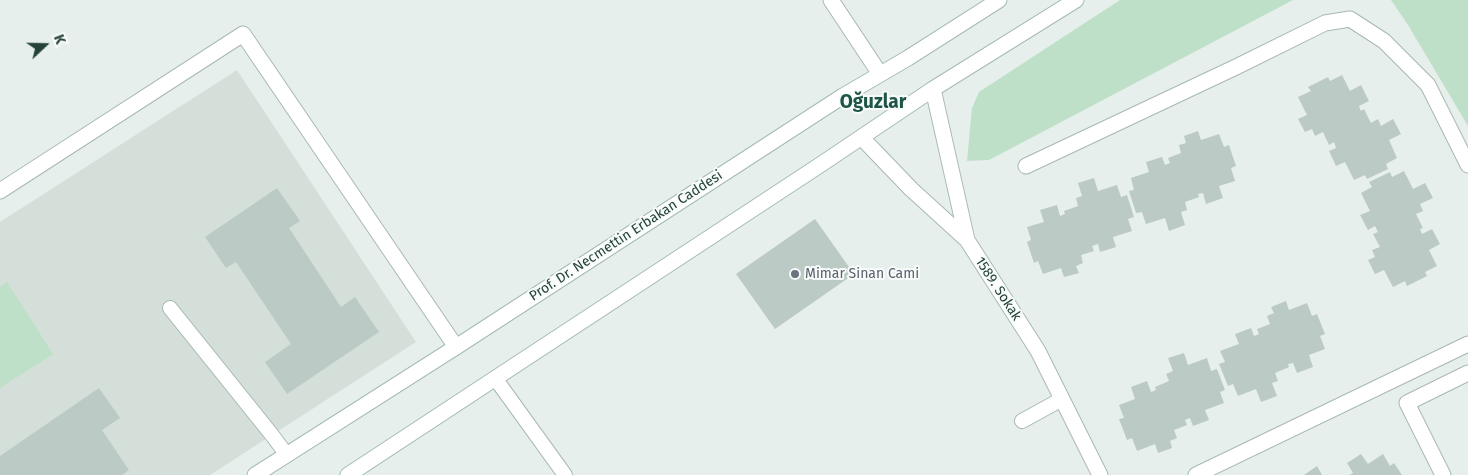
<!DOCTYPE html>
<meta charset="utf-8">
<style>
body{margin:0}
#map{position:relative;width:1468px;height:475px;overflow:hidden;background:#e6efeb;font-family:"Fira Sans",sans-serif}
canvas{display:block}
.north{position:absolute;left:20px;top:20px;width:50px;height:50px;-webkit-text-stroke:4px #f7fbf9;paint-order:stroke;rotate:69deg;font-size:14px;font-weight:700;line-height:20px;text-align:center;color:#24423a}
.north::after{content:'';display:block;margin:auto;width:18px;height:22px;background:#24423a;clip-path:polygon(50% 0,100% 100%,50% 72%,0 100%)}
</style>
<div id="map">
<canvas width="1468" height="475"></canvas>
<div class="north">K</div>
</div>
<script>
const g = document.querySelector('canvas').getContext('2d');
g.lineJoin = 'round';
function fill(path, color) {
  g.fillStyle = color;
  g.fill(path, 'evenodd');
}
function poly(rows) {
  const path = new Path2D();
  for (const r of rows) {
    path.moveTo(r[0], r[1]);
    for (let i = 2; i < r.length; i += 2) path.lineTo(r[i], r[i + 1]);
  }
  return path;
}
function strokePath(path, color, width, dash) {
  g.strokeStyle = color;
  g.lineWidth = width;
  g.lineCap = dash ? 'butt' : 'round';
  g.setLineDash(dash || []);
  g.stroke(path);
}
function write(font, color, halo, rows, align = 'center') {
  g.font = font + ' "Fira Sans",sans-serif';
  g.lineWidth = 4;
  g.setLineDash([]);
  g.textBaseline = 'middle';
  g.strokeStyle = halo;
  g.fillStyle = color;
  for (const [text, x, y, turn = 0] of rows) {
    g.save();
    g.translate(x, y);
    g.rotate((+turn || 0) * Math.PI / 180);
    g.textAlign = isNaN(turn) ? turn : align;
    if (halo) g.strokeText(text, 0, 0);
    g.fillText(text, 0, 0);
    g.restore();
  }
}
fill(poly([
 [237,70,416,342,210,475,0,475,0,222]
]), '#d4dfda');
fill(poly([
 [1120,0,1293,0,989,160,967,161,972,108,979,92],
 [1391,0,1468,0,1468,126,1408,25],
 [7,282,53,354,0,388,0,287]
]), '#bfe0c8');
fill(poly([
 [1342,75,1350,91,1361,85,1369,101,1359,106,1361,111,1364,109,1371,123,1378,119,1381,126,1393,119,1401,134,1389,140,1397,158,1386,164,1388,169,1367,179,1365,175,1354,180,1345,162,1336,166,1329,151,1336,148,1334,142,1329,145,1323,132,1315,136,1312,129,1305,132,1298,119,1307,115,1298,97,1311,91,1308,87,1328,77,1330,81],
 [1198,131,1201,140,1219,134,1224,147,1229,145,1236,166,1231,168,1235,181,1219,186,1223,198,1206,204,1203,193,1198,194,1199,197,1185,202,1187,210,1181,212,1185,225,1169,231,1165,218,1146,224,1142,212,1136,213,1129,191,1134,190,1131,178,1149,172,1146,162,1162,157,1165,165,1170,163,1168,158,1181,153,1179,145,1186,143,1184,136],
 [1404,171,1413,189,1425,183,1433,198,1420,204,1423,211,1416,214,1423,228,1420,229,1422,234,1432,229,1440,244,1429,250,1437,266,1425,272,1427,276,1407,286,1405,281,1393,287,1384,270,1375,274,1368,260,1375,257,1372,250,1380,247,1373,234,1378,232,1375,226,1368,230,1360,215,1370,211,1361,193,1372,187,1369,182,1390,172,1392,177],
 [1094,178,1098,191,1117,185,1121,197,1127,195,1134,217,1128,219,1132,231,1113,237,1116,247,1100,252,1098,244,1092,246,1094,251,1081,255,1083,263,1076,266,1079,273,1064,277,1061,268,1043,274,1038,261,1034,263,1027,242,1031,240,1027,227,1044,222,1040,210,1057,205,1060,216,1065,214,1064,211,1078,206,1076,198,1082,196,1078,183],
 [277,188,300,221,289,228,341,307,355,297,379,332,287,394,265,362,291,344,236,262,226,268,205,237],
 [815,219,854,274,775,329,736,274],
 [1286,301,1289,310,1307,303,1312,316,1317,314,1325,334,1320,336,1325,349,1309,355,1313,367,1297,373,1293,363,1288,364,1289,367,1275,373,1278,381,1272,383,1277,396,1261,402,1256,389,1238,396,1233,384,1228,386,1219,364,1225,362,1220,351,1239,344,1235,334,1251,328,1254,336,1259,334,1257,329,1270,324,1267,316,1274,313,1271,307],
 [1184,353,1188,365,1207,358,1211,371,1217,369,1225,390,1220,392,1224,403,1205,410,1209,420,1193,426,1190,418,1185,420,1187,425,1174,430,1177,438,1170,441,1172,448,1158,453,1155,444,1137,451,1132,438,1127,440,1119,419,1124,418,1119,405,1135,399,1131,387,1147,381,1151,392,1156,390,1155,387,1169,381,1166,374,1173,371,1168,358],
 [99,388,120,418,102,430,129,470,122,475,0,475,0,456],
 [1361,454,1368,464,1383,454,1390,466,1394,463,1402,475,1349,475,1353,473,1347,463],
 [1317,466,1322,475,1304,475]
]), '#bbcac4');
const service = poly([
 [170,308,272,435,287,455],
 [495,378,565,475],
 [1022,421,1062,399]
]);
const minor = poly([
 [831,0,880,74],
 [933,89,967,240,1038,351,1100,475],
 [862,138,911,189,967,240],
 [1026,166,1236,67,1325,23,1350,19,1384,41,1428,85,1468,165],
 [0,191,243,34,456,347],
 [1196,475,1468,344],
 [1443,475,1407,403,1468,373]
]);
const secondary = poly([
 [255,475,456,347,843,96,908,58,999,0],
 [348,475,820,165,933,89,1076,0]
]);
strokePath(service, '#a8b8b2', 16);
strokePath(minor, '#a8b8b2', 17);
strokePath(secondary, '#a4bbb3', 17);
strokePath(service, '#fff', 14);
strokePath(minor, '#fff', 15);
strokePath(secondary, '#fff', 15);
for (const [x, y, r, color] of [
 [795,274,5,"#6b7280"]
]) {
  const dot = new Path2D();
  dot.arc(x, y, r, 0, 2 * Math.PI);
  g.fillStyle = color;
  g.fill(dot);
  strokePath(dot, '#f7fbf9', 2);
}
write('14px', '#24423a', '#f7fbf9', [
 ["Prof. Dr. Necmettin Erbakan Caddesi",626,236,-33],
 ["1589. Sokak",998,289,57]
]);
write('14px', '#5b616d', '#f7fbf9', [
 ["Mimar Sinan Cami",805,274]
], 'left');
write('bold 19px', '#1f5548', '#f7fbf9', [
 ["Oğuzlar",873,103]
]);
</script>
